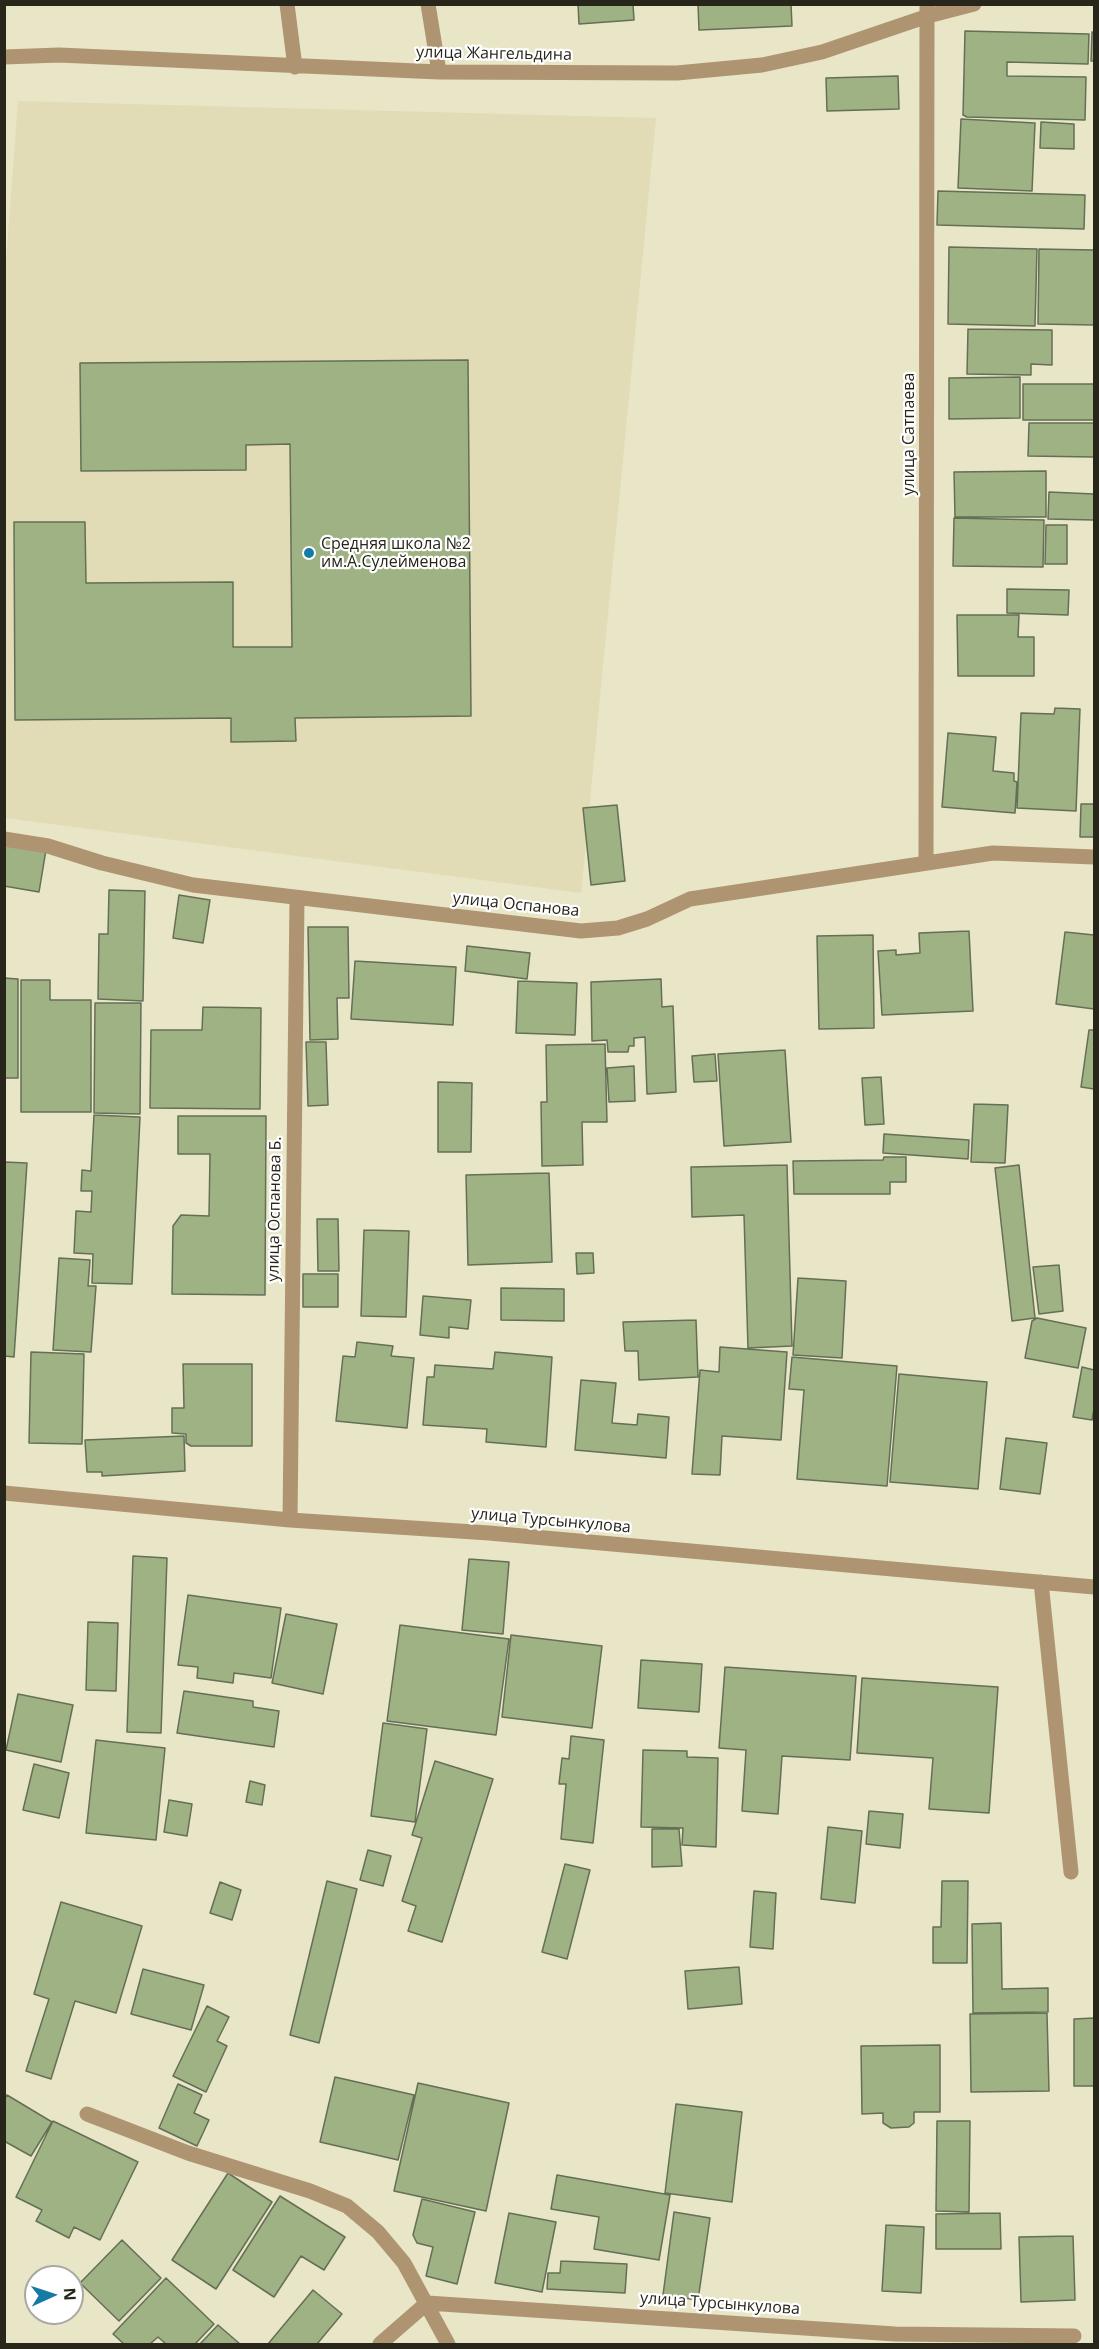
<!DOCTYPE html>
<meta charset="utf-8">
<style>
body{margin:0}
#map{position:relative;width:1099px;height:2349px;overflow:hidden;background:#e9e5c7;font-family:"Open Sans",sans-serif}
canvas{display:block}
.frame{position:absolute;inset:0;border:6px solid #28261b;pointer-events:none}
.north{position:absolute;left:24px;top:2265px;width:60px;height:60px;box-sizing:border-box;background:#fff;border:2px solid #a9a8a4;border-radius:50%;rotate:87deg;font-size:16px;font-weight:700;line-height:24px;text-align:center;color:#28261b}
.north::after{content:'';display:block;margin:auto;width:21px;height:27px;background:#167aa6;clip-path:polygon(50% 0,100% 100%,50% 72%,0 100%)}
</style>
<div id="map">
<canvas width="1099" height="2349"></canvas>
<div class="frame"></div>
<div class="north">N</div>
</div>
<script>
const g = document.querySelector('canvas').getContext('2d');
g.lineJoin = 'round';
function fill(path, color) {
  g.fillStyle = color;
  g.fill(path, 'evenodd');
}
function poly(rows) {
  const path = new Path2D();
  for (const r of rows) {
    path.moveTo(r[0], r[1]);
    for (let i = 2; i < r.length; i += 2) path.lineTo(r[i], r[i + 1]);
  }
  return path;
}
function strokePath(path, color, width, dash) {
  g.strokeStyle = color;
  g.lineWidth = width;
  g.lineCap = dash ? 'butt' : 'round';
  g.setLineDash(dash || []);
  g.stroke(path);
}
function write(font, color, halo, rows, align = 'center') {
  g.font = font + ' "Open Sans",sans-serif';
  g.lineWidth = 4.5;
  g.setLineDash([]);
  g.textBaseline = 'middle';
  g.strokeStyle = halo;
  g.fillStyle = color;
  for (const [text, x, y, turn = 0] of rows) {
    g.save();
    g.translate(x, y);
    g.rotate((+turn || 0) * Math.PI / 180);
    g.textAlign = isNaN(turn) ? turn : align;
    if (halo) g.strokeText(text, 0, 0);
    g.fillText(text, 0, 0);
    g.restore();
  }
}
fill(poly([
 [18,101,656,118,581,893,5,818,4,289]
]), '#e1dcb6');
const building = poly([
 [578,4,633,4,634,20,579,24,578,4],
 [698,4,791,4,792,26,699,30,698,4],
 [965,31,1089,34,1088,64,1007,62,1007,76,1086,77,1085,120,967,117,963,115,965,31],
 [1092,32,1094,32,1094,61,1091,61,1092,32],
 [898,76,899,109,827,111,826,78,898,76],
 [961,119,1035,123,1032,191,958,188,961,119],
 [1041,122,1074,124,1074,149,1040,148,1041,122],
 [938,191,1085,195,1084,229,937,225,938,191],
 [949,247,1037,249,1035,326,948,324,949,247],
 [1039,249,1094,250,1094,325,1038,324,1039,249],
 [968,329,1052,330,1052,365,1031,364,1031,375,967,374,968,329],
 [468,360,471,716,295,718,296,741,231,742,231,718,15,720,14,522,85,522,86,583,233,582,233,647,292,647,290,444,246,445,246,470,81,471,80,363,468,360],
 [1020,377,1020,418,949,419,949,378,1020,377],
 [1023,384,1094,384,1094,420,1023,420,1023,384],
 [1029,423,1094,423,1094,457,1028,456,1029,423],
 [1046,471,1046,517,955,517,954,472,1046,471],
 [1049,492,1094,494,1094,520,1048,519,1049,492],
 [954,518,1044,520,1043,567,953,566,954,518],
 [1046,525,1067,525,1067,564,1045,564,1046,525],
 [1007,589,1069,590,1068,615,1007,613,1007,589],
 [957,615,1019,615,1018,637,1034,637,1034,676,958,676,957,615],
 [1055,708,1080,709,1076,811,1017,808,1021,713,1054,714,1055,708],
 [948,733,996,737,993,771,1014,773,1014,781,1017,782,1015,813,942,807,948,733],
 [1081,804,1094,804,1094,837,1080,837,1081,804],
 [617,805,625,881,591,885,583,808,617,805],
 [4,843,46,850,39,892,4,886,4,843],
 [109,890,145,891,143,1001,98,999,99,934,108,934,109,890],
 [179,895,210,900,203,943,173,938,179,895],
 [308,927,348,927,349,998,337,998,338,1039,310,1040,308,927],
 [969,931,973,1011,882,1015,878,951,896,950,896,955,920,953,919,933,969,931],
 [1065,932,1094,935,1094,1009,1056,1004,1065,932],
 [873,935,874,1028,819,1029,817,936,873,935],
 [467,946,530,953,527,979,465,971,467,946],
 [355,961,456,967,453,1025,351,1019,355,961],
 [4,978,18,979,18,1078,4,1078,4,978],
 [661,979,662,1007,673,1006,676,1092,647,1094,645,1037,634,1038,634,1046,629,1046,628,1052,608,1052,607,1040,592,1041,591,982,661,979],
 [21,980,50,980,50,1000,91,1000,91,1112,21,1112,21,980],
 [518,981,577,983,575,1035,516,1033,518,981],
 [95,1003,141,1003,140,1114,94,1113,95,1003],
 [203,1007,261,1008,260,1109,150,1108,151,1030,202,1030,203,1007],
 [1089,1030,1094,1030,1094,1089,1081,1087,1089,1030],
 [306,1042,326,1042,328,1105,308,1106,306,1042],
 [605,1044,607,1122,582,1122,583,1165,542,1166,541,1102,547,1102,546,1045,605,1044],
 [785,1050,791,1142,724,1146,718,1054,785,1050],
 [715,1054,717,1081,694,1082,692,1056,715,1054],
 [634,1066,635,1101,609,1102,607,1068,634,1066],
 [881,1077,884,1124,865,1125,862,1078,881,1077],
 [438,1082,472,1083,471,1152,438,1152,438,1082],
 [974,1104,1008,1105,1005,1163,971,1162,974,1104],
 [94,1115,140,1117,132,1284,92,1283,93,1254,74,1253,76,1211,91,1212,92,1191,81,1191,82,1170,91,1171,94,1115],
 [178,1116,266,1116,265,1295,172,1294,173,1226,181,1215,209,1216,210,1154,178,1154,178,1116],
 [884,1134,969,1140,968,1159,883,1153,884,1134],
 [884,1157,906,1157,906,1182,890,1182,890,1194,794,1194,793,1161,883,1160,884,1157],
 [4,1162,27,1163,14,1357,4,1356,4,1162],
 [787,1165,792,1346,748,1348,744,1215,692,1217,691,1167,787,1165],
 [1019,1165,1035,1318,1012,1321,995,1168,1019,1165],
 [549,1173,552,1262,468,1265,466,1175,549,1173],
 [317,1219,338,1219,339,1271,318,1271,317,1219],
 [364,1230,409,1231,406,1317,361,1316,364,1230],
 [576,1253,593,1253,594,1273,577,1274,576,1253],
 [59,1258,90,1260,88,1286,96,1286,91,1352,53,1350,59,1258],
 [1059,1265,1063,1311,1039,1314,1033,1267,1059,1265],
 [303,1274,338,1274,338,1307,303,1307,303,1274],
 [798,1278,846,1281,842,1358,793,1355,798,1278],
 [501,1288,564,1289,564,1321,501,1320,501,1288],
 [423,1296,471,1300,468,1329,449,1327,449,1338,420,1335,423,1296],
 [1037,1318,1086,1328,1078,1368,1025,1358,1032,1321,1037,1318],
 [696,1320,698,1377,639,1380,638,1351,625,1351,623,1322,696,1320],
 [357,1342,393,1346,391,1356,414,1358,407,1428,336,1421,343,1356,355,1357,357,1342],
 [720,1347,787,1352,781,1440,722,1436,720,1475,692,1474,700,1370,719,1372,720,1347],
 [31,1352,84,1354,82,1444,29,1443,31,1352],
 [495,1352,552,1357,546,1447,486,1442,487,1429,423,1425,427,1377,434,1377,435,1365,493,1369,495,1352],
 [792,1357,897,1366,887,1486,797,1479,804,1390,789,1389,792,1357],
 [183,1364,252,1364,252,1446,191,1446,186,1443,186,1434,172,1433,172,1408,184,1408,183,1364],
 [1082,1367,1094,1370,1094,1409,1092,1420,1073,1417,1082,1367],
 [899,1374,987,1382,978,1489,890,1482,899,1374],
 [581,1380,616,1383,612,1423,637,1425,638,1414,669,1417,666,1458,575,1450,581,1380],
 [184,1436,185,1471,102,1476,102,1472,87,1472,85,1440,184,1436],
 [1006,1438,1047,1443,1040,1494,1000,1489,1006,1438],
 [133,1556,167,1558,161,1733,127,1732,133,1556],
 [469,1559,509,1562,503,1634,462,1630,469,1559],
 [188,1595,281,1608,271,1678,234,1673,233,1683,197,1678,198,1667,178,1665,188,1595],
 [286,1614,337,1624,323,1694,272,1683,286,1614],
 [88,1622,118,1623,116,1691,86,1690,88,1622],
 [400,1625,509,1639,496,1735,387,1721,400,1625],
 [511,1635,602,1646,592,1728,502,1717,511,1635],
 [641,1660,702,1664,699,1712,638,1708,641,1660],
 [725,1667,856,1676,850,1760,782,1756,778,1814,742,1811,746,1750,719,1748,725,1667],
 [862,1678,998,1687,989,1813,929,1809,933,1758,857,1753,862,1678],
 [184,1691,253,1701,253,1707,279,1711,274,1747,177,1733,184,1691],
 [18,1694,73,1705,61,1762,6,1750,18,1694],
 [383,1723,427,1729,415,1822,371,1816,383,1723],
 [571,1736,604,1740,593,1843,561,1839,566,1784,559,1784,562,1758,569,1759,571,1736],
 [96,1740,165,1748,156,1840,86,1833,96,1740],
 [643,1750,687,1751,687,1757,718,1758,716,1847,682,1845,683,1828,641,1827,643,1750],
 [435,1761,493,1779,442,1942,408,1931,416,1906,402,1901,422,1838,412,1835,435,1761],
 [34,1764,69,1773,59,1818,23,1810,34,1764],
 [250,1781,265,1785,262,1805,246,1802,250,1781],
 [169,1800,192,1804,187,1836,164,1832,169,1800],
 [869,1811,903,1814,900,1848,866,1844,869,1811],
 [828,1827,862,1831,855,1903,821,1899,828,1827],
 [652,1829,679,1829,682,1866,652,1867,652,1829],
 [368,1850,391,1856,383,1886,360,1880,368,1850],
 [565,1864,590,1870,567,1959,542,1952,565,1864],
 [327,1881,357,1889,319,2043,290,2035,327,1881],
 [942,1881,968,1881,967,1963,933,1963,933,1927,941,1927,942,1881],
 [220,1882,241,1890,232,1920,210,1913,220,1882],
 [754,1891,776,1893,773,1949,750,1947,754,1891],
 [61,1902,142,1926,116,2013,75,2001,51,2079,26,2071,49,1999,34,1994,61,1902],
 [1001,1923,1002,1989,1048,1988,1048,2012,973,2013,972,1924,1001,1923],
 [739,1967,742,2004,688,2009,685,1971,739,1967],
 [143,1969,204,1985,191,2030,131,2014,143,1969],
 [207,2006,229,2017,217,2041,227,2046,206,2092,173,2076,207,2006],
 [1047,2013,1049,2091,971,2092,970,2014,1047,2013],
 [1094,2018,1094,2086,1074,2086,1074,2019,1094,2018],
 [940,2045,940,2112,914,2112,914,2123,909,2127,891,2128,883,2123,883,2113,862,2114,861,2046,940,2045],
 [335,2077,414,2095,398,2160,320,2142,335,2077],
 [418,2083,509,2103,486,2211,394,2191,418,2083],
 [178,2084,202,2095,194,2113,209,2120,197,2146,159,2128,178,2084],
 [7,2095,52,2122,31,2156,4,2141,4,2100,7,2095],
 [676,2104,742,2112,732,2202,665,2193,676,2104],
 [53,2121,138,2162,100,2240,74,2227,69,2238,36,2221,42,2210,16,2197,53,2121],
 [937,2121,970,2121,969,2212,936,2211,937,2121],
 [228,2173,272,2202,216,2289,172,2260,228,2173],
 [557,2175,670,2195,659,2260,594,2249,599,2217,551,2209,557,2175],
 [280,2196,345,2237,324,2270,301,2256,274,2297,233,2270,280,2196],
 [422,2199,475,2212,457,2284,426,2276,433,2247,417,2243,413,2235,422,2199],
 [674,2212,710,2218,698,2300,663,2295,674,2212],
 [509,2213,556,2222,542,2292,495,2283,509,2213],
 [1000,2213,1001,2249,936,2249,936,2214,1000,2213],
 [886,2225,924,2227,921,2293,882,2291,886,2225],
 [1073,2236,1075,2300,1021,2302,1019,2237,1073,2236],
 [122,2240,161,2278,119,2321,80,2283,122,2240],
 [561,2261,627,2264,625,2293,547,2289,548,2273,560,2273,561,2261],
 [166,2278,214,2324,195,2344,166,2344,158,2337,150,2344,124,2344,113,2334,166,2278],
 [313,2290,342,2314,317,2344,268,2344,313,2290],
 [218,2325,240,2344,200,2344,218,2325]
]);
fill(building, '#9eb283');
strokePath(building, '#646f56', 1.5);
strokePath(poly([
 [287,4,295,67],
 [428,4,439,72],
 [4,57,59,55,439,72,677,73,762,65,822,52,928,16,974,4],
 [4,839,48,846,102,863,193,885,581,931,618,928,647,919,690,899,993,853,1094,857],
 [926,863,927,4],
 [4,1493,290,1520,489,1533,1094,1587],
 [290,1520,297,898],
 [1041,1582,1071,1872],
 [87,2114,188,2153,310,2191,347,2206,378,2232,404,2263,448,2344],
 [380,2344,427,2303,895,2334,1074,2336]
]), '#af9471', 15);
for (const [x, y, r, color] of [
 [309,553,6,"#167aa6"]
]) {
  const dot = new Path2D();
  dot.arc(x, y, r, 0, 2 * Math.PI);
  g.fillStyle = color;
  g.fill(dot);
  strokePath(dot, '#fff', 2);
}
write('16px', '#28261b', '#fff', [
 ["улица Жангельдина",494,54,1],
 ["улица Сатпаева",909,434,-90],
 ["улица Оспанова",516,905,6],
 ["улица Оспанова Б.",275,1209,-89],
 ["улица Турсынкулова",551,1521,5],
 ["улица Турсынкулова",720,2304,4]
]);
write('16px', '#28261b', '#fff', [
 ["Средняя школа №2",321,544],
 ["им.А.Сулейменова",321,562]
], 'left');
</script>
